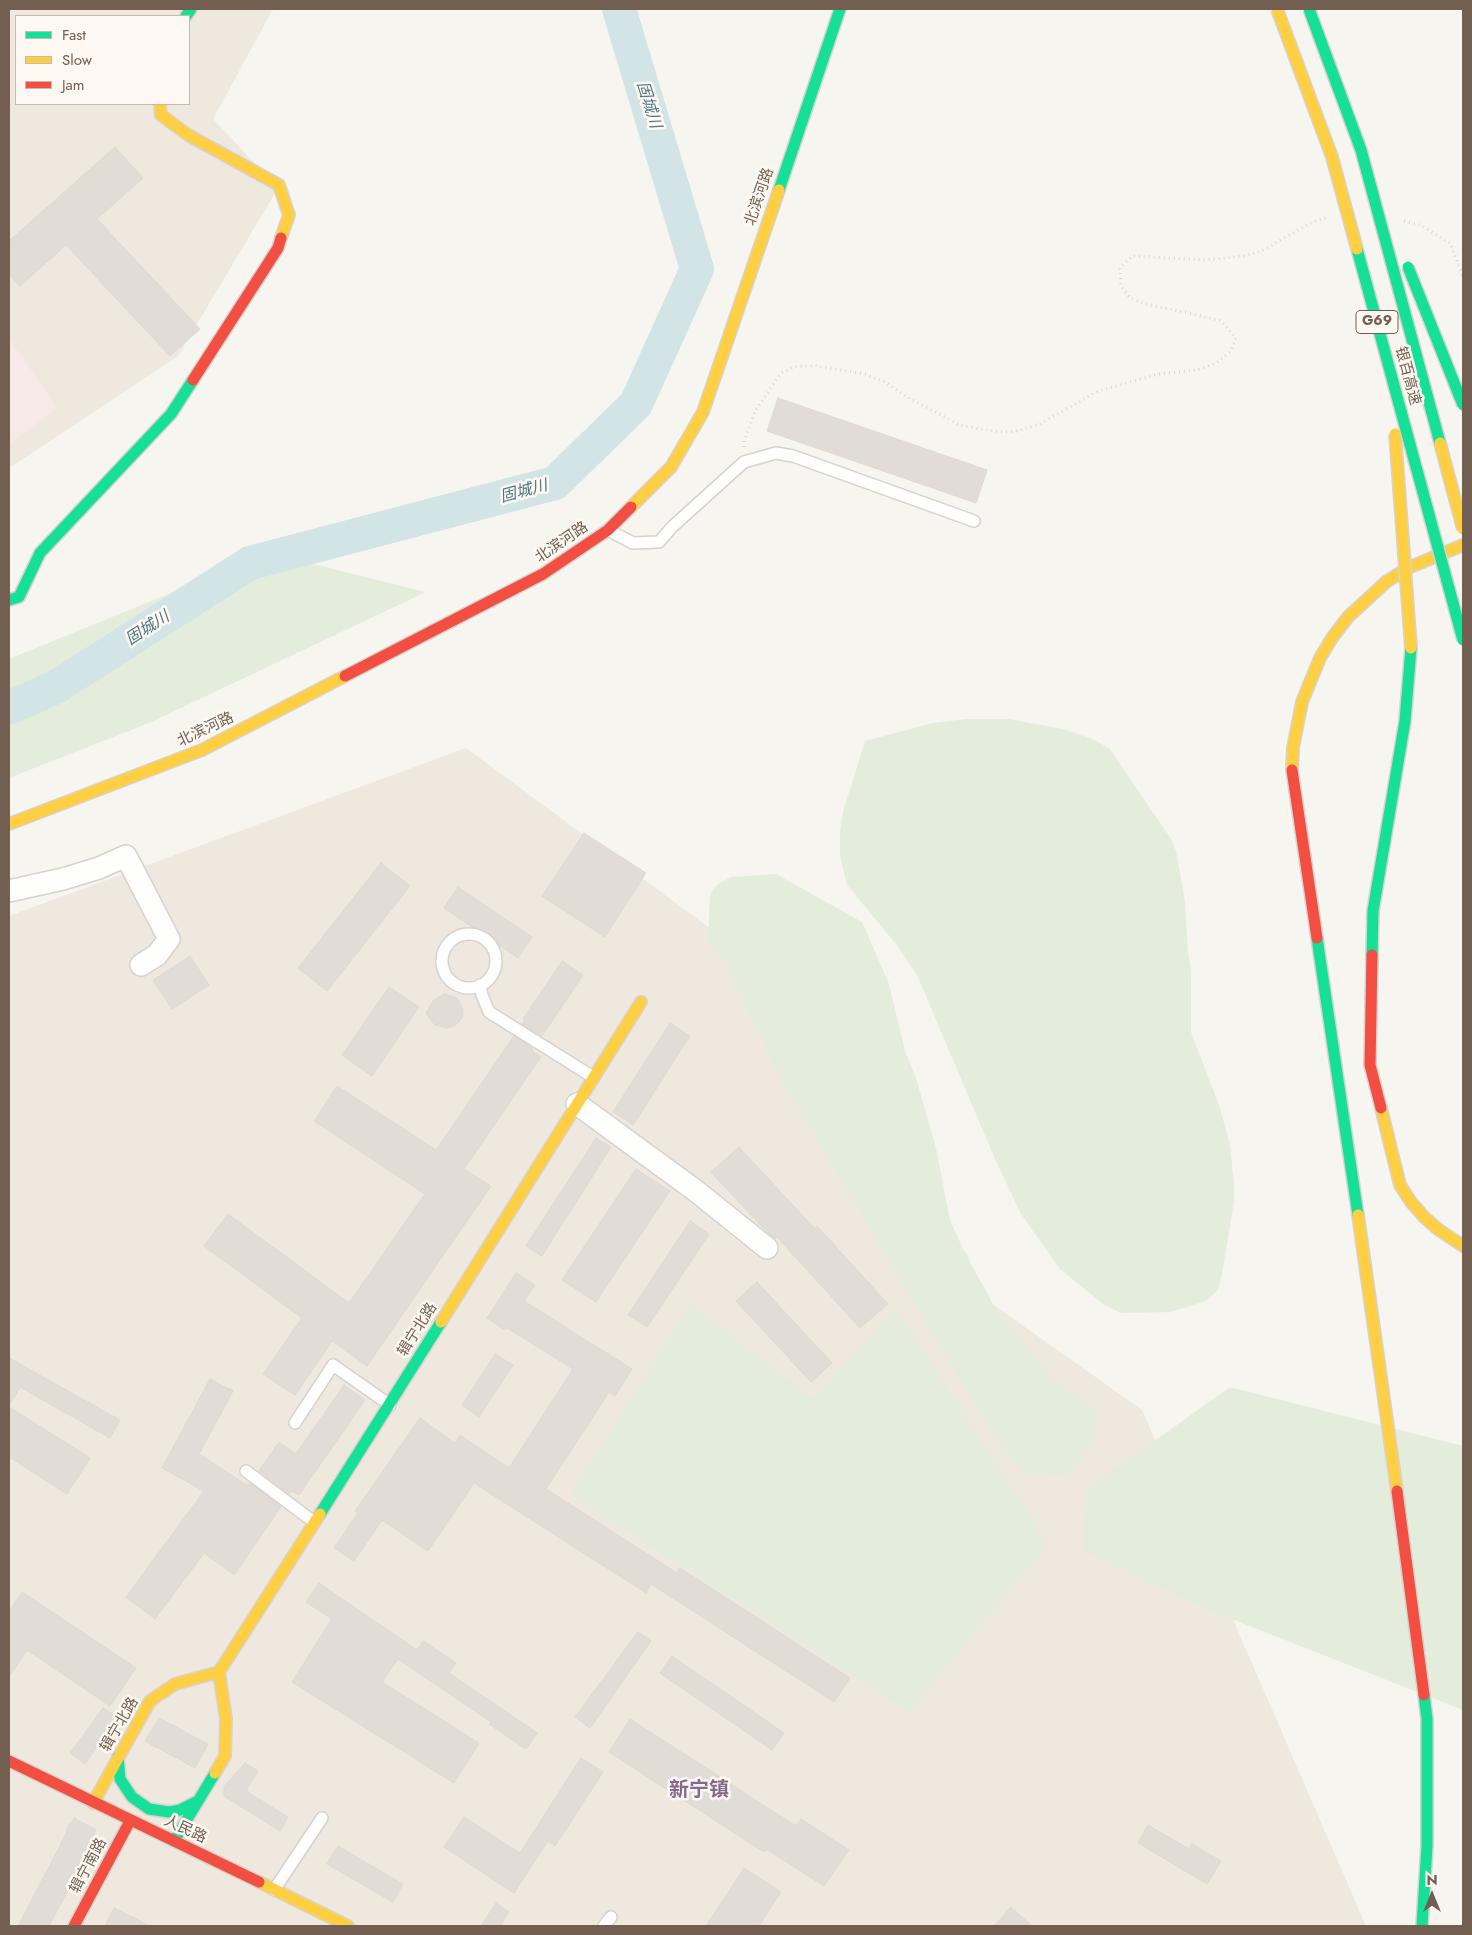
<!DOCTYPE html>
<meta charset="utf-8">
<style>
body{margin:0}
#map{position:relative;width:1472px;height:1935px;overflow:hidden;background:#f6f5f0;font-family:Jost,sans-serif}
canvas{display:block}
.frame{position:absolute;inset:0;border:10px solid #735f51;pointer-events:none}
.legend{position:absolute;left:15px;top:15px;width:175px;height:90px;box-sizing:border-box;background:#fdf9f2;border:1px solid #c6bbb2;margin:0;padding:6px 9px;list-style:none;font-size:15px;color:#735f51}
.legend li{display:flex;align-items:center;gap:10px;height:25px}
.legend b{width:25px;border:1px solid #c6bbb2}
.north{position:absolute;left:1407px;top:1870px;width:50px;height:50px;-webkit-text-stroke:4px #fdf9f2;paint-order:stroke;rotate:0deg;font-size:14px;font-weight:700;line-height:20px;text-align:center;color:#735f51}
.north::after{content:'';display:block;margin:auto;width:18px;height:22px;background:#735f51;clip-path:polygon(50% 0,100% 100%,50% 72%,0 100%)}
</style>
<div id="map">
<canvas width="1472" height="1935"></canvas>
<div class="frame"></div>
<ul class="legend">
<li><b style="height:6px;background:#16e098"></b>Fast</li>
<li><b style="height:6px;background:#ffcf43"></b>Slow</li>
<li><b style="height:6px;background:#f24e42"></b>Jam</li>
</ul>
<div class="north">N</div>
</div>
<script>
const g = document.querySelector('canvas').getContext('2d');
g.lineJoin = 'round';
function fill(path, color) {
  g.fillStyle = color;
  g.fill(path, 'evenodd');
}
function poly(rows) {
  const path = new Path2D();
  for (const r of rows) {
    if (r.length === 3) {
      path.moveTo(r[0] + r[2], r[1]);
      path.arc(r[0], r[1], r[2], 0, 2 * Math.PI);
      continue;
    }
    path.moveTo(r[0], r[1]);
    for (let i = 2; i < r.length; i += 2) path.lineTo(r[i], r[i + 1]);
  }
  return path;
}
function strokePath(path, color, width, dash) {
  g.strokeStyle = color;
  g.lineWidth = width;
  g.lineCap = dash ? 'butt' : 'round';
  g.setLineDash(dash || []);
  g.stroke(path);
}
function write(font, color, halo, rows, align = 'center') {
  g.font = font + ' Jost,"Noto Sans SC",sans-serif';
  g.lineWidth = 5;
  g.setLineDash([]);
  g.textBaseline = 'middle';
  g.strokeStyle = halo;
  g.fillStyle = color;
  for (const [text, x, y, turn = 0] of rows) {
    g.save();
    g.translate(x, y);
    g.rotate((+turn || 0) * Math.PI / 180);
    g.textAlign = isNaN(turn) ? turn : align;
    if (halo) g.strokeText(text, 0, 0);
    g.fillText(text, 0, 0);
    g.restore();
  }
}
fill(poly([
 [9,9,273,9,213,119,278,188,178,356,9,468],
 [16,16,189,16,189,104,16,104],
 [466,748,761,966,912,1247,1142,1410,1366,1926,9,1926,9,916]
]), '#eee8de');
fill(poly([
 [9,338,57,408,9,445]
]), '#f7e9e8');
fill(poly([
 [269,553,426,592,149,723,9,778,9,659],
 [966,719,1008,719,1063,729,1095,740,1110,749,1171,839,1176,851,1185,901,1188,953,1191,970,1191,1032,1220,1108,1230,1145,1234,1184,1234,1202,1222,1274,1218,1290,1206,1301,1171,1312,1121,1313,1103,1304,1060,1269,1021,1214,995,1159,917,975,896,944,847,885,840,856,840,833,843,812,865,741,933,723],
 [776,874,862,922,889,984,905,1051,916,1078,936,1148,950,1220,964,1251,968,1255,970,1262,993,1304,1052,1379,1098,1411,1094,1438,1075,1470,1059,1475,1025,1473,1009,1455,972,1399,780,1077,726,963,708,943,710,894,718,884,731,877],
 [691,1304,812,1399,896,1309,1048,1544,909,1711,571,1495],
 [1230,1387,1463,1446,1463,1710,1214,1612,1082,1550,1087,1489]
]), '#e4eddc');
strokePath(poly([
 [9,708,56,687,250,563,555,483,636,404,697,269,619,9]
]), '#d2e4e6', 34);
const building = poly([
 [115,147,143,178,97,219,200,329,170,356,66,245,20,286,9,274,9,241,115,147],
 [778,398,987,470,976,503,767,431,778,398],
 [584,833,646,873,605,937,542,896,584,833],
 [381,863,410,886,327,991,298,968,381,863],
 [458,887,532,937,518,958,444,908,458,887],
 [190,956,209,985,172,1009,153,980,190,956],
 [562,961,583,975,542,1036,522,1024,525,1020,523,1019,562,961],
 [389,987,419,1007,372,1076,342,1055,389,987],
 [444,994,457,998,463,1010,463,1016,459,1022,454,1026,448,1028,435,1025,426,1013,433,1001,444,994],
 [670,1023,690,1036,633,1125,613,1112,670,1023],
 [514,1036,533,1049,532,1051,541,1057,464,1169,491,1186,367,1366,332,1341,295,1395,263,1374,302,1318,204,1246,228,1214,349,1303,425,1194,314,1121,337,1086,436,1150,514,1036],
 [596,1138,611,1147,542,1256,526,1246,596,1138],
 [739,1147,815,1229,817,1226,888,1304,860,1328,777,1237,775,1239,764,1229,711,1172,739,1147],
 [636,1169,670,1191,596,1302,562,1280,636,1169],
 [690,1221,709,1234,647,1327,628,1315,690,1221],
 [516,1273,535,1285,524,1301,632,1369,615,1396,609,1392,546,1489,677,1573,680,1568,850,1678,834,1702,651,1584,646,1593,474,1483,428,1551,382,1520,354,1561,334,1548,358,1513,355,1511,420,1418,455,1443,460,1435,509,1468,573,1369,507,1328,505,1330,487,1318,516,1273],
 [757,1282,832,1363,811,1382,736,1301,757,1282],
 [495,1354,513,1365,479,1417,462,1405,495,1354],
 [9,1358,120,1420,110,1438,20,1387,9,1406,9,1358],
 [210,1379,233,1391,199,1454,248,1486,250,1483,281,1507,234,1575,204,1553,155,1619,126,1597,204,1491,162,1468,210,1379],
 [344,1385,365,1400,299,1495,292,1491,289,1494,259,1471,279,1442,296,1454,344,1385],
 [9,1407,90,1458,67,1494,9,1457,9,1407],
 [319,1583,417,1650,423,1641,456,1663,449,1673,537,1733,526,1749,489,1724,491,1722,398,1659,382,1682,479,1743,454,1783,292,1682,332,1619,306,1602,319,1583],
 [22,1592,136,1668,110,1706,27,1650,9,1677,9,1612,22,1592],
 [638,1632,651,1641,590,1728,575,1717,638,1632],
 [672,1656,784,1733,772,1750,660,1673,672,1656],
 [103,1708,118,1718,85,1764,70,1753,103,1708],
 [159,1718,208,1744,195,1768,145,1741,159,1718],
 [630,1719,796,1826,801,1819,849,1850,824,1886,766,1849,764,1852,609,1752,630,1719],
 [581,1758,603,1772,555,1846,548,1841,514,1893,444,1847,464,1817,520,1853,581,1758],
 [245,1763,258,1771,246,1791,288,1817,280,1831,224,1796,224,1787,227,1783,245,1763],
 [74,1818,96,1830,88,1846,91,1847,49,1926,18,1926,63,1840,70,1822,72,1823,74,1818],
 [1148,1825,1189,1849,1192,1844,1221,1861,1207,1884,1138,1843,1148,1825],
 [338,1846,403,1884,393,1902,327,1864,338,1846],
 [744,1868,781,1892,759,1926,706,1926,744,1868],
 [496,1903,509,1912,500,1926,481,1926,496,1903],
 [1011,1907,1032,1926,994,1926,1011,1907],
 [114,1908,150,1926,105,1926,114,1908]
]);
fill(building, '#e2dcd6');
strokePath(building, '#dfd9d2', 1);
const lane = poly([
 [608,530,633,543,659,542,672,527,744,462,776,453,793,456,974,521],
 [469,961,27],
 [480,985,482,995,489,1012,593,1077],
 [295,1423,333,1365,390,1405],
 [246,1471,314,1522],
 [274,1890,322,1818],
 [604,1926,611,1917]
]);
const street = poly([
 [9,891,63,879,99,868,126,856,169,939,157,955,141,965],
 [577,1104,696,1191,767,1248]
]);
const fast = poly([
 [186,16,191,9],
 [779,190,840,9],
 [9,600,19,597,40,553,171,414,193,380],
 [1317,938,1358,1215],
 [1372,955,1373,911,1405,721,1411,648],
 [320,1514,441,1322],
 [118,1757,120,1779,132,1797,149,1809,169,1812,180,1810,198,1801],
 [174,1841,215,1773],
 [1422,1926,1427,1846,1427,1719,1424,1695]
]);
const slow = poly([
 [160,104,161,115,188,135,279,185,289,215,281,238],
 [631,507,671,467,703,412,779,190],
 [1292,770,1293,748,1302,702,1320,658,1332,638,1348,617,1386,582,1408,568,1463,545],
 [9,824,202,750,345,676],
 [1381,1108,1400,1185,1411,1202,1424,1217,1439,1230,1463,1246],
 [1358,1215,1397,1491],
 [441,1322,641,1002],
 [219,1672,320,1514],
 [93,1803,150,1701,175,1684,219,1672,226,1719,225,1756,215,1773],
 [259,1882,348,1926]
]);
const jam = poly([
 [193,380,278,248,281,238],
 [345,676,543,574,608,530,631,507],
 [1292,770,1317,938],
 [1372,955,1370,1065,1381,1108],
 [1397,1491,1424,1695],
 [9,1761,259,1882],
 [74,1926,130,1821]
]);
strokePath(lane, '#d6d2ce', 14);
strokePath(street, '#d6d2ce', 24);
strokePath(fast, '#d7d2cd', 14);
strokePath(slow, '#d7d2cd', 14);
strokePath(jam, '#d7d2cd', 14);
strokePath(poly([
 [1404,221,1420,225,1450,243,1463,277],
 [744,447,744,441,755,411,781,373,797,366,816,366,865,374,883,381,909,398,960,425,979,429,1003,432,1018,431,1040,424,1098,391,1159,374,1197,370,1216,363,1230,352,1236,338,1221,321,1189,313,1145,304,1130,298,1121,286,1120,268,1132,256,1203,260,1245,256,1261,251,1309,224,1327,217]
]), '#dad5d0', 3, [1, 4]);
strokePath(lane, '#fefefd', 11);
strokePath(street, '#fefefd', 21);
strokePath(fast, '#16e098', 11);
strokePath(slow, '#ffcf43', 11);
strokePath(jam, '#f24e42', 11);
const fastBridge = poly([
 [1309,9,1361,150,1440,443],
 [1357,249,1463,640],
 [1408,267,1463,405]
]);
const slowBridge = poly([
 [1277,9,1332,157,1357,249],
 [1395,434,1411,648],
 [1440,443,1463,529]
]);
strokePath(fastBridge, '#d8d2cd', 14, []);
strokePath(slowBridge, '#d8d2cd', 14, []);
strokePath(fastBridge, '#16e098', 11);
strokePath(slowBridge, '#ffcf43', 11);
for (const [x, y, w] of [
 [1377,322,42]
]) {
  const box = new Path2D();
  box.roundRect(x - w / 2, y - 11.5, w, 23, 4);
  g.fillStyle = '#fdf9f2';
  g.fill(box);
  strokePath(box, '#735f51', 1);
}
write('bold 14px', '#735f51', null, [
 ["G69",1377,322]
]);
write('15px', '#735f51', '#fdf9f2', [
 ["北滨河路",760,197,-71],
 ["银百高速",1407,376,75],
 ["北滨河路",562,543,-34],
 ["北滨河路",206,730,-25],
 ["辑宁北路",418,1330,-58],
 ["辑宁北路",120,1725,-60],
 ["人民路",185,1830,25],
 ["辑宁南路",89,1866,-62]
]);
write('italic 16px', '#4d7783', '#fdf9f2', [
 ["固城川",648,105,73],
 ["固城川",524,492,-15],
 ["固城川",148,629,-33]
]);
write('bold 20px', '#846a8e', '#fdf9f2', [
 ["新宁镇",699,1791]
]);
</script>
